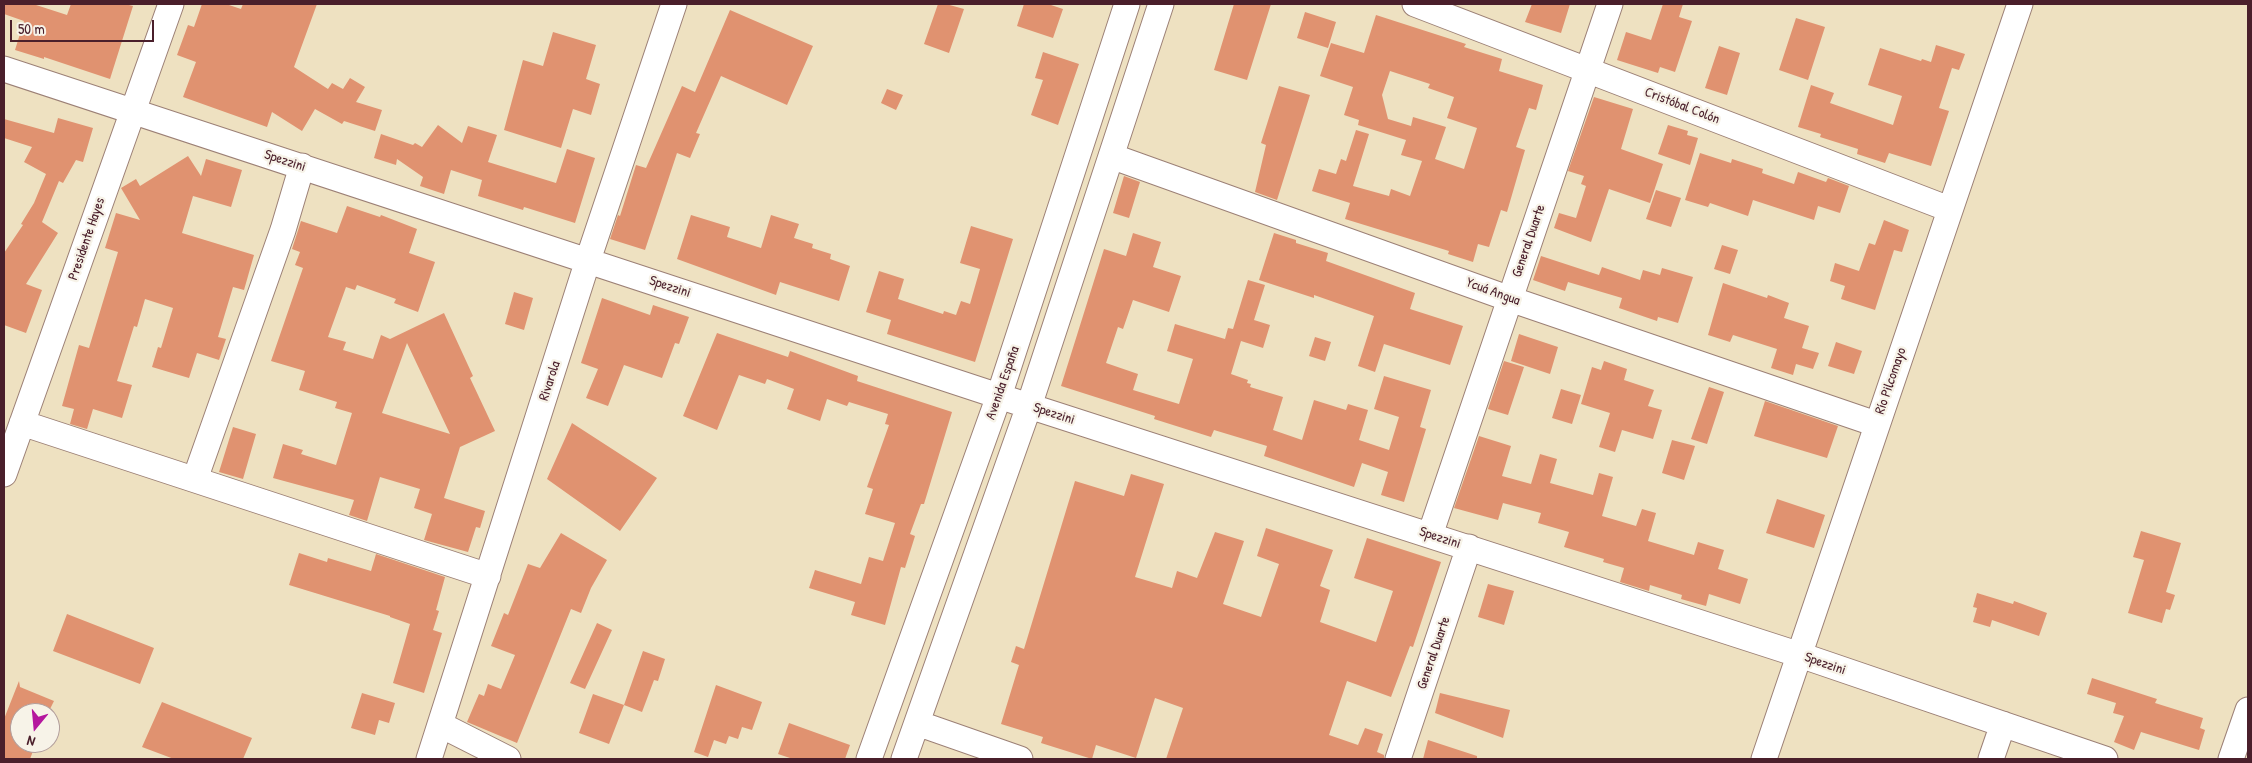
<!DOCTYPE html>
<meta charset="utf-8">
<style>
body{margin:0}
#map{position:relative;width:2252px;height:763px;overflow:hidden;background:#eee1c1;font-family:"Patrick Hand",sans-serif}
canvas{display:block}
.frame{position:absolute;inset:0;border:5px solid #4a1f2b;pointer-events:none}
.north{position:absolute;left:10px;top:703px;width:50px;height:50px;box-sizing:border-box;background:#f7f3e8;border:1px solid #b29e9c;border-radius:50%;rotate:197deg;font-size:14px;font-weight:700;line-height:20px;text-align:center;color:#4a1f2b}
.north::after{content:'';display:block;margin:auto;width:18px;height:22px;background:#b5179e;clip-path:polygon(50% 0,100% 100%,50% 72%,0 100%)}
.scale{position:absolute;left:10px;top:20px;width:144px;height:22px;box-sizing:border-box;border:2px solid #4a1f2b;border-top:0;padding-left:6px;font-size:15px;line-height:18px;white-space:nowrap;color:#4a1f2b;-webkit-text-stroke:4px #f7f3e8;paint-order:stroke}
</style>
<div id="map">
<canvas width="2252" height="763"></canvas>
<div class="frame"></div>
<div class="north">N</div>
<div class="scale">50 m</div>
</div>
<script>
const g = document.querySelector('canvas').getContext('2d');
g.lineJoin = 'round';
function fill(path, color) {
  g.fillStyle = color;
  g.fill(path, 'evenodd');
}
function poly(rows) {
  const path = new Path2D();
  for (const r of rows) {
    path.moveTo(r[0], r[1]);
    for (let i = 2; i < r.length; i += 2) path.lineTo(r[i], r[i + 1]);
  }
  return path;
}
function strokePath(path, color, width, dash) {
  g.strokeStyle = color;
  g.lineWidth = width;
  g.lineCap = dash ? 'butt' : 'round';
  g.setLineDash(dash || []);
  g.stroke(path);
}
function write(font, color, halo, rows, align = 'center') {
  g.font = font + ' "Patrick Hand",sans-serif';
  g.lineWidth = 4.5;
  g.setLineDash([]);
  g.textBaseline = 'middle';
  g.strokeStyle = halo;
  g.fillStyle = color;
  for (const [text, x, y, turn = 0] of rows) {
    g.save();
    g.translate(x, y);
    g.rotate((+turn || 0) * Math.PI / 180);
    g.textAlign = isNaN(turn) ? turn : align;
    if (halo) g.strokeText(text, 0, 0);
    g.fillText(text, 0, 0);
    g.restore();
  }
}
fill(poly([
 [4,4,33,4,67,15,71,4,125,4,133,6,110,79,44,57,44,59,15,50,24,21,4,14],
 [202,4,226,4,241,9,243,4,317,4,294,67,328,89,332,83,343,89,350,78,365,87,356,102,382,110,375,131,344,121,342,124,315,109,302,131,272,112,267,127,183,97,196,62,177,55,188,25,194,27],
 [938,4,946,4,964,9,949,53,924,44],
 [1024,4,1048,4,1063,9,1053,38,1017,26],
 [1234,4,1271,4,1247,80,1214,70],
 [1532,4,1570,4,1561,33,1525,22],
 [1663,4,1683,4,1679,17,1692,21,1675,72,1660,67,1658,73,1617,60,1626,32,1651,40],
 [730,10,813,46,787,105,721,76,696,133,700,134,690,158,677,153,645,250,610,239,618,215,620,216,636,165,646,168,682,86,695,92],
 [1305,12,1336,22,1328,48,1297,38],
 [1376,15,1466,44,1464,47,1502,59,1499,71,1543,85,1536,110,1529,108,1516,147,1525,150,1507,212,1501,210,1489,247,1478,244,1473,262,1448,254,1449,251,1345,219,1350,203,1312,191,1319,169,1336,174,1341,159,1346,161,1356,130,1369,134,1353,186,1389,196,1391,189,1410,196,1422,161,1401,155,1406,140,1358,125,1359,120,1344,115,1353,87,1320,76,1331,43,1364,53],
 [1390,71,1430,84,1428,88,1454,97,1447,118,1477,128,1464,169,1435,159,1446,127,1413,117,1411,126,1388,119,1382,95],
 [1796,18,1825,27,1808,80,1779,70],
 [553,32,596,45,586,79,600,84,591,115,573,109,561,148,504,130,523,60,543,66],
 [1936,45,1965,54,1959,70,1952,68,1939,108,1949,111,1931,166,1889,153,1885,163,1857,154,1858,149,1820,137,1821,134,1798,127,1811,85,1834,93,1830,103,1893,125,1902,96,1868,85,1880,48,1921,61,1922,59,1931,62],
 [1719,46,1740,53,1727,95,1705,88],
 [1043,52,1079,64,1058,125,1031,115,1043,80,1035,78],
 [1279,86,1310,95,1277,200,1255,192,1266,145,1261,143],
 [887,89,903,95,896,110,881,103],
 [1594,97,1633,109,1621,149,1663,164,1650,203,1609,189,1591,242,1554,228,1559,213,1576,218,1586,186,1581,184,1584,176,1568,171],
 [58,118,93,128,83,162,76,160,63,183,59,181,42,222,58,233,26,284,42,290,26,333,4,325,4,253,23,225,21,224,34,203,46,174,24,162,32,147,4,138,4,119,54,133],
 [438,125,462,143,468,126,497,135,488,162,556,183,567,149,595,158,575,223,524,207,523,210,478,196,482,180,451,170,444,194,420,186,423,177,397,159,396,165,374,158,381,134,413,145,415,143,422,147],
 [1668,125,1688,131,1687,135,1698,138,1690,165,1658,154],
 [1700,153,1731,163,1732,159,1763,169,1762,173,1794,184,1798,172,1826,182,1828,178,1849,186,1840,213,1818,206,1814,220,1753,200,1748,216,1710,203,1708,207,1685,200],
 [188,156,201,176,206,159,242,170,231,207,193,196,182,233,254,255,244,290,233,287,218,337,226,339,219,360,197,353,189,378,152,367,158,347,161,348,173,308,145,299,137,327,134,326,117,381,132,385,122,418,93,409,87,429,70,424,74,409,62,406,79,345,89,348,118,252,105,248,116,213,140,220,121,188,136,179,140,186],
 [1124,176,1140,182,1129,218,1113,213],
 [1656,190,1681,198,1671,227,1646,219],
 [347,206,380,217,381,215,417,229,409,253,435,262,418,312,394,303,396,299,357,285,355,290,346,287,328,337,346,342,343,350,373,359,381,335,390,339,444,313,473,376,470,378,495,431,460,447,444,498,485,511,480,528,476,527,468,552,424,540,432,514,414,508,420,489,380,477,367,521,349,515,354,500,273,478,283,444,303,450,301,454,336,465,352,413,335,408,337,402,299,390,305,371,271,361,303,268,295,265,300,252,292,249,301,221,337,233],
 [407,343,450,434,382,413],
 [691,215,730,227,727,237,761,248,771,215,799,224,794,238,813,244,812,248,831,254,830,259,850,266,839,301,780,282,776,295,677,259],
 [1884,220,1909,230,1902,252,1894,250,1875,310,1841,299,1845,286,1830,281,1835,263,1859,271,1869,243,1875,245],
 [971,226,1013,239,975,362,887,334,891,320,866,312,879,271,904,279,898,299,943,314,944,311,956,315,961,301,970,304,980,269,960,263],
 [1133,233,1161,242,1153,267,1181,276,1169,312,1133,300,1123,329,1118,327,1106,363,1138,374,1133,390,1179,404,1193,359,1167,351,1175,324,1225,339,1228,328,1233,329,1248,280,1265,285,1254,320,1270,325,1263,348,1241,341,1231,374,1248,380,1247,383,1251,384,1250,387,1283,397,1273,430,1302,440,1314,400,1346,410,1348,404,1368,410,1359,440,1389,450,1399,417,1374,409,1384,376,1431,390,1420,427,1426,429,1404,502,1381,495,1388,472,1362,463,1354,487,1264,456,1267,446,1214,430,1211,437,1154,419,1155,416,1061,386,1104,249,1126,256],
 [1274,233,1296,240,1296,243,1328,253,1326,261,1415,293,1410,309,1463,326,1450,365,1384,344,1375,372,1358,366,1374,316,1314,295,1314,298,1259,280],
 [1722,245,1738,250,1730,274,1714,269],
 [1541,256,1599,275,1602,267,1640,280,1643,270,1660,275,1662,268,1693,277,1678,323,1658,317,1657,321,1619,308,1622,298,1568,282,1565,291,1533,280],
 [1723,283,1767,298,1768,295,1789,303,1784,318,1809,326,1802,348,1819,353,1813,369,1796,364,1793,375,1771,368,1777,349,1733,335,1730,342,1708,335],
 [514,292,533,298,524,330,505,324],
 [602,298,650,315,653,305,689,317,679,344,675,343,662,378,624,365,608,406,586,398,598,369,581,363],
 [717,333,788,357,790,351,858,376,857,381,952,412,924,504,921,504,910,534,915,536,905,568,901,567,885,625,851,615,855,602,809,588,815,570,861,584,869,557,883,561,895,523,865,514,873,489,867,487,889,425,885,424,888,414,849,402,847,406,827,399,820,421,787,409,794,389,767,379,765,384,739,375,717,430,683,416],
 [1519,334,1558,347,1550,374,1511,361],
 [1315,337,1331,342,1325,361,1309,356],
 [1836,342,1862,351,1854,374,1828,366],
 [1504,361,1524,367,1508,415,1488,409],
 [1604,361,1627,369,1624,380,1654,390,1648,406,1662,410,1653,439,1622,430,1615,452,1599,447,1610,413,1581,404,1592,367,1601,370],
 [1709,387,1724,392,1707,444,1691,439],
 [1561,389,1581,395,1572,424,1552,418],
 [1765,401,1838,426,1827,458,1754,436],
 [572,423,657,478,620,531,547,479],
 [233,427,256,434,243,479,219,472],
 [1479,436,1511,446,1502,476,1531,484,1540,454,1557,459,1550,483,1593,495,1599,473,1613,477,1602,516,1636,526,1642,509,1656,513,1648,541,1694,555,1698,542,1724,550,1718,569,1748,579,1740,604,1709,594,1706,606,1681,599,1682,595,1650,585,1649,591,1620,582,1624,568,1603,562,1604,559,1564,547,1569,532,1538,523,1541,513,1503,503,1498,520,1454,508],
 [1672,440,1695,446,1684,480,1662,473],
 [1131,474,1164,484,1135,577,1172,588,1177,571,1197,578,1215,532,1244,541,1223,604,1261,617,1279,564,1257,556,1266,528,1333,550,1320,586,1330,590,1320,622,1376,642,1393,591,1354,578,1367,538,1441,562,1413,647,1410,646,1391,697,1347,681,1329,735,1358,745,1365,728,1383,734,1377,752,1384,755,1384,759,1166,759,1183,708,1155,698,1136,758,1096,745,1092,759,1041,743,1043,737,1001,724,1019,665,1011,662,1016,646,1024,649,1075,481,1124,496],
 [1777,499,1825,515,1814,548,1766,533],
 [2141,531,2181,543,2166,592,2175,595,2170,610,2166,609,2162,623,2128,613,2144,560,2133,557],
 [561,533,607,560,591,588,581,613,571,609,517,743,467,722,479,694,484,696,488,684,501,689,515,655,491,646,504,613,508,615,528,564,540,568],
 [299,553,327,562,328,558,371,571,376,554,445,577,436,610,439,611,433,630,442,633,424,693,393,683,410,624,390,617,390,616,289,585],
 [1488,584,1514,591,1504,625,1478,617],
 [1977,593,2013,604,2014,601,2047,613,2039,636,1992,620,1990,627,1973,622,1977,608,1973,607],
 [67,614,154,648,140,684,53,651],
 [597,623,612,630,585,689,570,683],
 [643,651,665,659,658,681,654,680,642,712,624,705],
 [2092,678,2157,699,2155,703,2203,718,2200,728,2205,730,2199,750,2141,732,2134,750,2114,742,2124,716,2113,713,2116,703,2087,694],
 [19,681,20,687,54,701,48,713,20,713,20,743,36,743,30,759,4,759,4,719],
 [716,685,762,702,752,730,742,727,738,739,729,736,726,744,714,740,708,757,694,752],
 [362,693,395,703,389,723,379,720,375,735,351,728],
 [1440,693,1510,710,1503,738,1435,713],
 [593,694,624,705,609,744,579,733],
 [162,702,252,738,243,759,174,759,142,747],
 [789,723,850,745,845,759,793,759,778,754],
 [1428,740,1477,756,1477,759,1423,759]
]), '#e09270');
const minor = poly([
 [1415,4,1949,209],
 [4,69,1029,406,1800,655,2105,759],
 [1111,156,1510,299,1876,424],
 [22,423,488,576],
 [4,474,171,4],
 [195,479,283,230,302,166],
 [1430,535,1610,4],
 [917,723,1020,759],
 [441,725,508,759],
 [429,759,588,260,674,4],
 [869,759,999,396,1127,4],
 [904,759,1029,406,1161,4],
 [1398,759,1469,547],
 [1764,759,2020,4],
 [1991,759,2003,724],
 [2231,759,2248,710]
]);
strokePath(minor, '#9c8076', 27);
strokePath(minor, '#fff', 25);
write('14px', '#4a1f2b', '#f7f3e8', [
 ["Cristóbal Colón",1682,106,21],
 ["Spezzini",285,161,18],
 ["Presidente Hayes",87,239,-71],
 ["General Duarte",1529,241,-71],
 ["Spezzini",670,287,18],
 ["Ycuá Angua",1493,292,20],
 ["Rivarola",550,381,-72],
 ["Río Pilcomayo",1891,381,-71],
 ["Avenida España",1003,383,-71],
 ["Spezzini",1054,414,18],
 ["Spezzini",1440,538,18],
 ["General Duarte",1434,653,-71],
 ["Spezzini",1825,664,19]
]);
</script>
